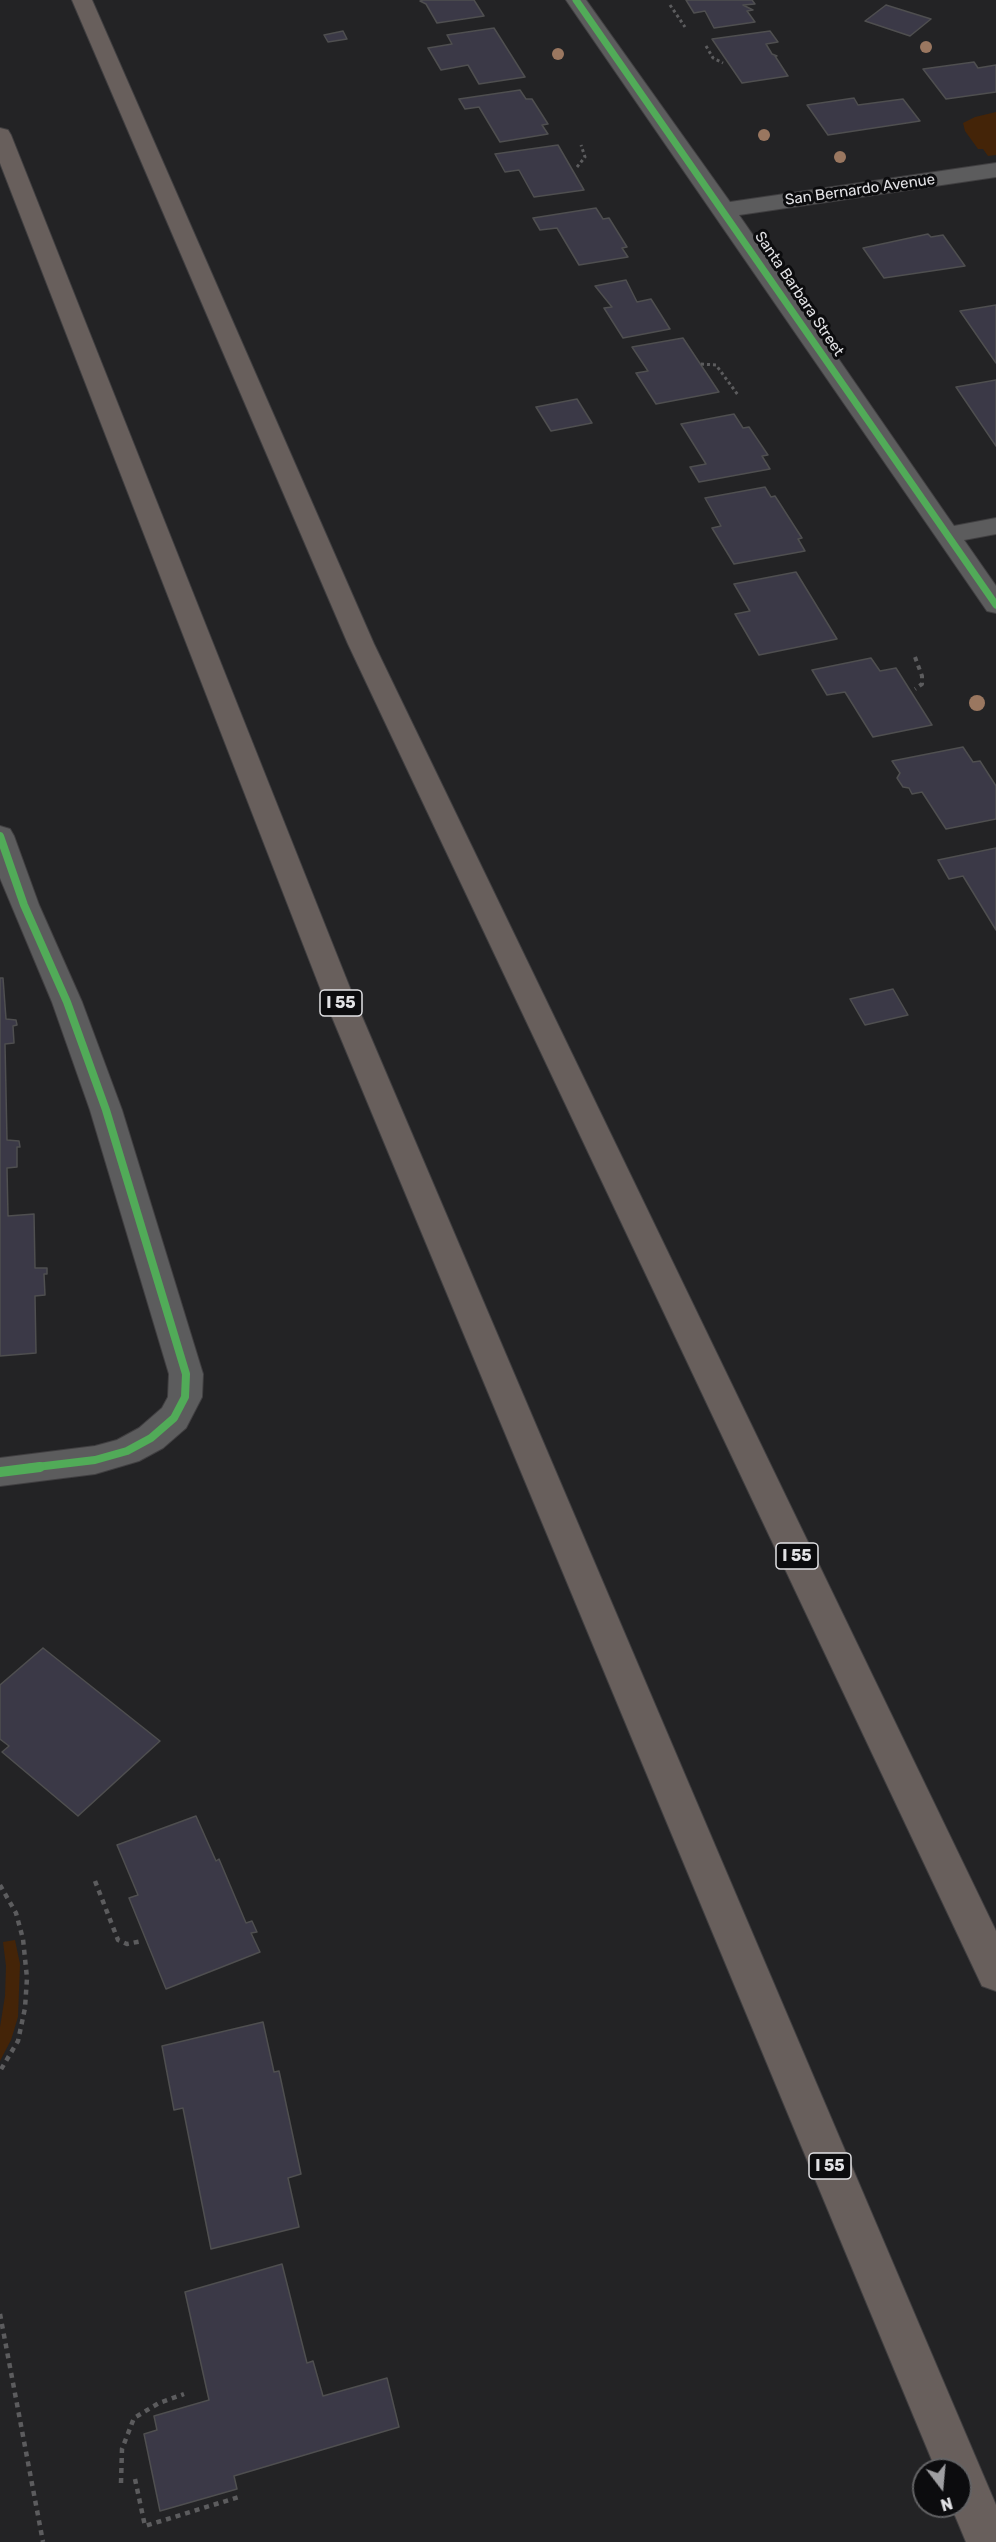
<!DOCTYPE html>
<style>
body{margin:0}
#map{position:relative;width:996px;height:2542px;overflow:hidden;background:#232325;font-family:Rubik,sans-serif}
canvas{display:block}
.north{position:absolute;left:912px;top:2458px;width:60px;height:60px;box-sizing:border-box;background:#0c0c0e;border:2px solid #626264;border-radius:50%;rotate:164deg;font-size:16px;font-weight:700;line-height:24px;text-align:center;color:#e2e2e5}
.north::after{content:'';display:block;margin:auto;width:21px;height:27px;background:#9f9fa2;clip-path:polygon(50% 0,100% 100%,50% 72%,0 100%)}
</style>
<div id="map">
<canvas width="996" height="2542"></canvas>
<div class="north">N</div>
</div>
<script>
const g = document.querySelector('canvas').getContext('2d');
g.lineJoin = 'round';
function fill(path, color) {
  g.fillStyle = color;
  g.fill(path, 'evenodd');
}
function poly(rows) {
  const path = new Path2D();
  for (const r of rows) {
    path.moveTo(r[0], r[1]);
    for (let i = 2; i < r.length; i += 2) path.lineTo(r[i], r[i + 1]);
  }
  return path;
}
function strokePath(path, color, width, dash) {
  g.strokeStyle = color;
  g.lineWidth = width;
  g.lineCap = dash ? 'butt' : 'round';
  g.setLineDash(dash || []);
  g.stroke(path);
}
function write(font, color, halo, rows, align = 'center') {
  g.font = font + ' Rubik,sans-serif';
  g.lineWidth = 6;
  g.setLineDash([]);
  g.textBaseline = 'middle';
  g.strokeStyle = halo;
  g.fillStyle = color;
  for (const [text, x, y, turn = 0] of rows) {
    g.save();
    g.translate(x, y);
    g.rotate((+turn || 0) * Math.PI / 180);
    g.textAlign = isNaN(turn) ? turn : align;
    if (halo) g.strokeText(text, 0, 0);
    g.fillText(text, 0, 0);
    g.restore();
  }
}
fill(poly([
 [996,112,996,155,988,156,983,149,978,149,965,131,963,123,975,117],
 [15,1940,20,1964,18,2017,11,2040,0,2061,0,2027,5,1996,6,1966,3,1942]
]), '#442408');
const building = poly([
 [423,0,474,0,484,16,437,23,426,4,420,1,423,0],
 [686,0,752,0,755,4,743,5,753,10,747,11,755,22,714,28,705,11,694,13,686,0],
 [886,5,931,19,910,36,865,21,886,5],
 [494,28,525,77,479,84,468,65,441,70,428,48,452,44,447,35,494,28],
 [343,31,347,39,328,42,324,35,343,31],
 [770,31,778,42,766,44,772,54,777,56,775,56,788,76,742,83,712,39,770,31],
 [974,62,978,68,996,65,996,92,946,99,923,69,974,62],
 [520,90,526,99,532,99,548,124,542,125,548,134,500,142,479,107,465,109,459,99,520,90],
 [854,98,858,105,903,99,920,121,828,135,807,105,854,98],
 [558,145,584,190,534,197,519,170,505,172,495,154,558,145],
 [596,208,603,219,609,218,627,247,622,248,628,257,579,265,557,228,540,230,533,218,596,208],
 [928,234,931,237,943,235,965,266,884,278,863,248,928,234],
 [626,280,637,302,651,299,670,329,623,338,604,308,612,307,595,286,626,280],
 [996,305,996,363,960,311,996,305],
 [683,338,719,392,656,404,636,373,648,371,632,347,683,338],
 [996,380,996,446,956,387,996,380],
 [577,399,592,423,551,431,536,407,577,399],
 [734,414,743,428,749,427,768,455,762,456,770,469,699,482,690,467,706,464,681,424,734,414],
 [765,487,771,497,775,496,802,538,798,539,805,551,734,564,712,528,721,526,705,498,765,487],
 [796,572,837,639,759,655,735,614,750,611,734,584,796,572],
 [871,658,880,671,896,668,932,725,873,737,845,692,827,695,812,670,871,658],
 [963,747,973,762,980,761,996,786,996,819,946,829,922,792,912,794,909,788,903,787,897,778,900,773,892,761,963,747],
 [996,848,996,930,963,876,949,879,938,860,996,848],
 [0,978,3,978,6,1019,16,1020,17,1025,13,1026,14,1043,5,1044,7,1140,19,1141,20,1147,17,1147,17,1167,7,1168,8,1216,34,1214,35,1268,47,1268,47,1274,44,1274,45,1295,35,1296,36,1353,0,1356,0,978],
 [893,989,908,1015,865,1025,850,999,893,989],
 [43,1648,160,1741,78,1816,2,1752,9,1746,0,1739,0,1685,43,1648],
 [196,1816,216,1861,219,1859,246,1923,252,1921,257,1932,251,1933,260,1952,166,1989,129,1898,138,1895,117,1845,196,1816],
 [263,2022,274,2072,279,2071,301,2174,288,2178,299,2227,211,2249,183,2108,174,2110,162,2046,263,2022],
 [282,2264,307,2363,313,2361,323,2396,387,2378,399,2427,234,2476,237,2489,160,2511,144,2434,157,2430,154,2416,209,2400,185,2292,282,2264]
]);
fill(building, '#3b3947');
strokePath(building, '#4f4f50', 1.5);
const minor = poly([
 [566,0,586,0,730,202,996,163,996,177,739,215,954,526,996,518,996,534,964,540,996,586,996,613,987,611,566,0],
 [0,826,10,829,14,836,39,905,82,1002,122,1110,203,1374,202,1397,186,1428,163,1448,139,1461,95,1474,0,1486,0,1458,95,1446,117,1440,139,1428,162,1408,168,1397,169,1374,90,1110,52,1002,0,878,0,826]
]);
const highway = poly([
 [72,0,92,0,374,644,996,1931,996,1991,982,1986,348,644,72,0],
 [0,128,8,130,11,135,352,993,996,2505,996,2542,966,2542,951,2506,960,2506,960,2470,936,2470,322,993,0,163,0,128]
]);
strokePath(minor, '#403f41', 2);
strokePath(highway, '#403f41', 2);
strokePath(poly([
 [670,5,685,27],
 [706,46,713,58,723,63],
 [577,167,585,157,581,145],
 [701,364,716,365,738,395]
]), '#5c5c5e', 3, [3, 3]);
strokePath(poly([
 [915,657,922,676,922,684,915,689]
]), '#5c5c5e', 4, [4.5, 4.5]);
strokePath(poly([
 [95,1881,118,1940,127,1944,142,1941],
 [0,1885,16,1913,23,1939,27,1978,25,2008,18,2041,0,2071],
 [0,2314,43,2542],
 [135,2479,145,2526,242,2496],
 [121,2483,122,2449,134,2418,159,2403,184,2394]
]), '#5c5c5e', 4.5, [5, 5]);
fill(minor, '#5c5c5d');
fill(highway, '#685f5c');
strokePath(poly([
 [576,0,996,605]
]), '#51ab58', 7);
strokePath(poly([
 [0,836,24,905,67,1002,106,1110,186,1374,185,1397,174,1418,151,1438,127,1451,95,1460,28,1468]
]), '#51ab58', 8);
strokePath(poly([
 [0,1472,40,1467]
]), '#51ab58', 10);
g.fillStyle = '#9a7760';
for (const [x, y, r] of [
 [926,47,6],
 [558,54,6],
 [764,135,6],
 [840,157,6],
 [977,703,8]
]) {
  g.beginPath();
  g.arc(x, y, r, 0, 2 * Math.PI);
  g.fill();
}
write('15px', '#e2e2e5', '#0c0c0e', [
 ["San Bernardo Avenue",860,190,-8],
 ["Santa Barbara Street",799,294,56]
]);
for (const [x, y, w] of [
 [341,1003,42],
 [797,1556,42],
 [830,2166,42]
]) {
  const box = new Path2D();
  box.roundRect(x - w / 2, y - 13, w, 26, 4.5);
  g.fillStyle = '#0c0c0e';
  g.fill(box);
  strokePath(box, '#e2e2e5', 1.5);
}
write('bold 16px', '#e2e2e5', null, [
 ["I 55",341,1003],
 ["I 55",797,1556],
 ["I 55",830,2166]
]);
</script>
